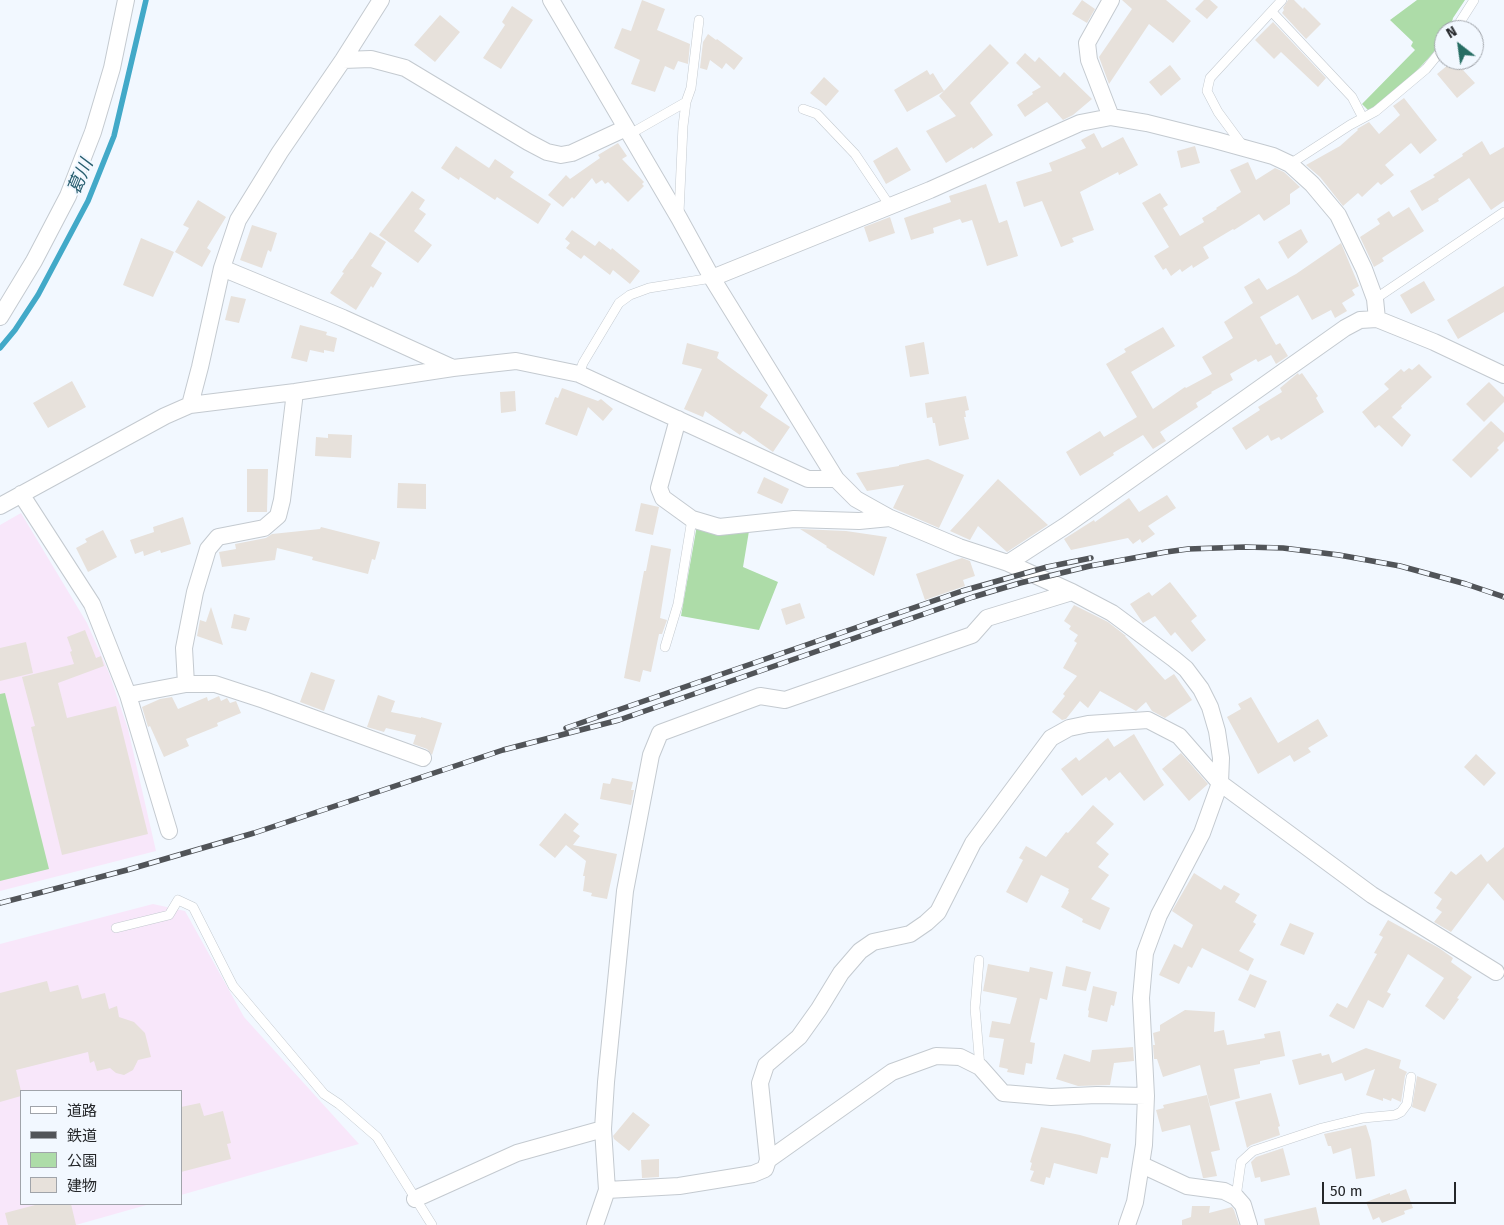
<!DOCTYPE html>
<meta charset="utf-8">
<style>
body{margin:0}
#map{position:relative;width:1504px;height:1225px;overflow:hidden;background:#f2f8ff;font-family:"Fira Sans","Noto Sans JP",sans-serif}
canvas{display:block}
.legend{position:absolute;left:20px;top:1090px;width:162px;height:115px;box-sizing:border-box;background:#f2f8ff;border:1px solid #a0a4aa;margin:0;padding:6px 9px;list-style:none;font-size:15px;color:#25272a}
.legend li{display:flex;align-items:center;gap:10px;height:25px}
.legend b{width:25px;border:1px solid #a0a4aa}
.north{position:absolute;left:1434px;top:20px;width:50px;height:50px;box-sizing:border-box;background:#f2f8ff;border:1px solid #a0a4aa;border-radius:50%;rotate:330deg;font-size:14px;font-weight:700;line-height:20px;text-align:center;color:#25272a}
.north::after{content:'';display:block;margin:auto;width:18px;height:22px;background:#266d63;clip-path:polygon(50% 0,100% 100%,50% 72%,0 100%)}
.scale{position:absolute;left:1322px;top:1182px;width:134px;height:22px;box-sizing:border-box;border:2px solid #25272a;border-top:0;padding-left:6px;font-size:15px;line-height:18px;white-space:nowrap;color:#25272a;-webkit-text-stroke:4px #f2f8ff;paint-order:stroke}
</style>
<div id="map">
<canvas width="1504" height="1225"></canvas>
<ul class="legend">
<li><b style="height:6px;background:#fff"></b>道路</li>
<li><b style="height:6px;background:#515458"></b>鉄道</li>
<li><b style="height:14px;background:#addca8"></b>公園</li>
<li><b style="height:14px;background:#e7e1db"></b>建物</li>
</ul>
<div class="north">N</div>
<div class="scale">50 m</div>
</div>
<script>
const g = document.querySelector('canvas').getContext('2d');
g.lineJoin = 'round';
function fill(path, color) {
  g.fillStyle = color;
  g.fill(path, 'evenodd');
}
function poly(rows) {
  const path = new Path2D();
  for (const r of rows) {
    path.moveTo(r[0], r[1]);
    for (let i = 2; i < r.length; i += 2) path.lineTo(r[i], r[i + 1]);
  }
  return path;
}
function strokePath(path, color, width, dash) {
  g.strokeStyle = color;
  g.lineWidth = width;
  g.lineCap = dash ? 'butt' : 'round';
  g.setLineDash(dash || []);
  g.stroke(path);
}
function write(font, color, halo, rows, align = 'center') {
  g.font = font + ' "Fira Sans","Noto Sans JP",sans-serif';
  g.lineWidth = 4;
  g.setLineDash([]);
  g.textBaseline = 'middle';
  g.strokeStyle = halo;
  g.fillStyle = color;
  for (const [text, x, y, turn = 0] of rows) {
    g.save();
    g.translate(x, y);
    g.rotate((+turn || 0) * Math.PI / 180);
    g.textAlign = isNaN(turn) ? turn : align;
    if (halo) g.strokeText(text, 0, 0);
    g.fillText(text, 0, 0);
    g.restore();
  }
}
fill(poly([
 [21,513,87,623,109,673,128,729,156,851,0,891,0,525],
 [153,904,185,911,244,1017,359,1144,181,1195,181,1091,21,1091,21,1204,150,1204,76,1225,0,1225,0,944]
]), '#f8e7fa');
fill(poly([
 [1417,0,1465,0,1453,18,1450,30,1444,30,1444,39,1436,50,1411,77,1369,111,1362,104,1415,50,1411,46,1413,42,1390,20],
 [697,525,749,531,743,567,778,582,759,630,681,616],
 [5,693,49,869,0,881,0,694]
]), '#addca8');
strokePath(poly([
 [0,348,15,330,38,295,88,201,114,136,146,0]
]), '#42a9c8', 5.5);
fill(poly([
 [642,0,665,9,657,30,690,44,688,64,678,61,674,70,665,66,655,92,631,84,640,60,614,48,622,28,631,31],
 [1082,0,1095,9,1087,23,1072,14],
 [1122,0,1166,0,1191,21,1173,43,1149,24,1109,84,1099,57,1132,9],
 [1204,0,1210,0,1218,7,1207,19,1195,9],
 [1288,0,1294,0,1303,9,1304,7,1321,24,1306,39,1282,13,1284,10,1283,8],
 [512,6,533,20,501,69,483,58,505,25,502,22],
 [440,15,460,32,435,62,414,45],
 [1273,22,1326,78,1318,87,1281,52,1274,59,1255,40],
 [708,34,716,40,717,39,743,58,734,70,726,63,722,69,710,60,707,70,700,68,703,42],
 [990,44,1009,63,970,103,993,135,973,149,972,147,946,163,926,131,956,116,939,96],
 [1025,53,1035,62,1039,57,1060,77,1064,72,1092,99,1073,115,1063,120,1047,102,1025,117,1017,105,1033,94,1032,92,1041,87,1016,63],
 [1454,60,1458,60,1465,69,1463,70,1475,83,1457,98,1437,74],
 [1170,65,1181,79,1161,96,1149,82],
 [927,70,930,75,933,73,944,91,907,112,894,90],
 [824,77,839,91,826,106,810,93],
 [1404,98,1437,140,1420,154,1411,143,1385,165,1394,175,1381,185,1378,182,1362,197,1358,193,1343,206,1320,177,1306,165,1340,146,1358,130,1357,129,1369,122,1379,134,1400,115,1393,106],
 [1094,133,1102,148,1123,137,1138,165,1119,175,1118,172,1080,192,1094,230,1072,238,1074,242,1061,247,1042,201,1024,207,1016,182,1052,171,1049,163,1086,148,1081,140],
 [1482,141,1490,155,1504,147,1504,201,1491,210,1469,178,1438,199,1439,201,1422,211,1410,191,1435,177,1433,175,1463,156,1462,154],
 [618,143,627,156,622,159,644,182,642,184,644,186,628,202,608,182,605,184,602,180,596,184,592,178,574,199,572,197,563,207,548,195,566,175,570,179,600,158,598,155],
 [456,146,489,168,495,159,514,172,510,177,551,204,538,224,497,197,495,200,460,177,459,180,441,168],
 [1195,146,1200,163,1181,168,1177,151],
 [897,147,911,170,886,184,873,161],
 [1248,162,1256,180,1275,168,1284,172,1300,187,1290,194,1290,204,1264,221,1259,214,1234,230,1233,229,1203,247,1209,258,1193,268,1192,265,1182,272,1180,269,1171,276,1166,268,1163,270,1154,256,1169,247,1142,203,1160,193,1168,205,1163,208,1180,236,1204,222,1202,218,1217,209,1216,208,1241,192,1230,170],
 [986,184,999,223,1007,220,1018,256,987,266,972,220,962,223,960,219,933,228,934,233,911,240,904,218,951,202,949,196],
 [412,191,425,200,419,209,426,214,414,231,432,245,418,263,379,235],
 [198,200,226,217,207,248,211,251,202,267,175,252,189,228,183,225],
 [1409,207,1424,231,1382,258,1384,261,1374,267,1360,237,1380,224,1377,219,1389,211,1393,217],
 [890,217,895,233,869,242,864,227],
 [252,225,277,233,271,252,268,250,262,268,240,260],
 [1301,229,1308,242,1288,259,1278,242],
 [572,230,595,246,599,241,611,250,612,248,640,271,630,284,613,270,610,275,584,255,581,259,566,248,570,243,565,239],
 [370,232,386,242,371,266,382,273,373,288,371,286,356,310,330,293,344,273,342,272,351,259,352,259],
 [141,238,174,252,153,297,123,285],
 [1341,243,1359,286,1352,290,1355,295,1342,303,1347,311,1335,318,1331,310,1312,320,1298,295,1260,317,1276,345,1280,343,1288,356,1276,364,1271,355,1258,362,1256,359,1230,374,1233,380,1211,392,1212,393,1196,403,1198,407,1160,432,1166,441,1153,449,1143,435,1113,453,1114,455,1080,476,1066,452,1100,431,1104,437,1137,417,1106,364,1126,352,1124,349,1163,327,1175,346,1131,372,1153,409,1185,387,1186,388,1212,374,1202,357,1233,338,1224,322,1253,303,1244,287,1259,278,1267,290,1296,274],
 [1424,281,1435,300,1411,314,1400,295],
 [1504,286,1504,312,1458,339,1447,320],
 [231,296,246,299,239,323,225,320],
 [300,325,327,332,326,335,337,338,334,352,324,350,324,353,310,350,307,362,291,358],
 [924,342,929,374,910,377,905,346],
 [687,343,719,352,717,358,768,395,760,407,790,427,773,452,743,431,740,435,705,411,703,417,684,409,702,369,682,364],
 [1419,364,1432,377,1401,406,1402,408,1392,417,1411,435,1402,447,1379,425,1375,428,1362,412,1389,389,1384,384,1401,369,1404,372,1409,368,1412,370],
 [1298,373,1299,375,1302,373,1318,396,1316,398,1324,412,1281,440,1279,437,1271,441,1268,435,1246,450,1232,428,1260,410,1258,407,1282,392,1280,388],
 [72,381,86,407,48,428,33,403],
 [1489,382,1504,397,1504,402,1484,422,1466,404],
 [562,388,598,401,601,399,613,409,603,421,588,407,577,436,545,424,555,397,558,398],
 [515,391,516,411,501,413,500,392],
 [966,396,969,410,965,411,966,417,964,417,969,439,939,446,935,423,933,423,932,417,927,418,925,403],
 [1491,421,1504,433,1504,441,1497,448,1499,450,1471,478,1452,460],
 [328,434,352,435,351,458,315,456,316,437,328,438],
 [928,459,964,475,939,528,893,508,904,485,867,491,856,473,899,466,899,465],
 [247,469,268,469,267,512,247,512],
 [764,477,789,489,782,504,757,493],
 [998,479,1048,525,1007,552,978,526,970,540,950,531],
 [398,483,426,484,426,509,397,508],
 [1167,495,1176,508,1148,526,1155,534,1142,543,1140,539,1133,544,1128,538,1071,550,1064,539,1094,520,1095,522,1129,498,1139,512],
 [641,503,659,507,653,535,635,531],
 [183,517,191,544,161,553,160,550,144,556,143,551,135,554,130,540,154,532,153,527],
 [321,527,380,542,375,560,372,559,368,574,312,560,313,557,277,548,275,560,222,567,219,552,236,549,235,544,266,538,272,534,320,529],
 [800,529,846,531,887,537,874,576,826,547,827,546],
 [103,530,117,557,88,572,76,548,87,542,85,539],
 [651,545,671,549,660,618,667,620,662,634,659,634,651,672,643,670,640,682,624,678,644,571,646,571],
 [962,558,970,561,975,576,963,580,965,586,925,600,916,574],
 [1170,582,1197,616,1191,621,1206,640,1192,652,1175,632,1171,636,1155,616,1143,623,1130,604,1149,592,1152,596],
 [800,603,805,618,786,625,781,609],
 [1074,605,1108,622,1126,636,1125,636,1165,680,1174,674,1192,700,1165,718,1152,711,1146,702,1136,711,1100,691,1088,708,1080,701,1066,719,1062,720,1052,712,1065,696,1063,694,1077,676,1063,668,1077,643,1074,641,1078,635,1069,629,1071,626,1064,621],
 [211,607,223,645,197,636,200,620,206,622],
 [234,614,250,618,246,631,231,628],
 [85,630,96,658,101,656,104,666,58,683,67,718,116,706,148,834,62,855,31,727,35,726,22,677,74,664,70,652,72,651,67,637],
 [26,642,33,673,0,681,0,648],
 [311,672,335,680,324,711,300,702],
 [378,695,395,701,391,712,421,718,421,717,442,723,432,755,427,749,413,744,416,735,386,728,384,732,367,727],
 [219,696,221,701,227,698,230,703,236,701,241,713,217,723,218,726,186,739,189,746,164,757,150,726,148,727,142,707,160,699,172,697,178,709,207,697,208,701],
 [1251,697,1278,743,1318,719,1328,736,1308,748,1311,752,1294,762,1290,755,1258,774,1227,717,1241,709,1238,704],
 [1134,734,1164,785,1144,801,1120,772,1109,781,1106,777,1082,796,1061,769,1076,757,1079,761,1108,738,1114,747],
 [1181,753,1208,784,1189,801,1162,769],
 [1476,754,1496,773,1484,786,1464,767],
 [612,778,633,782,631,790,634,790,631,805,600,799,603,783,610,784],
 [1093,805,1114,824,1096,843,1109,854,1098,867,1109,875,1091,899,1110,908,1100,930,1082,922,1083,919,1061,907,1069,892,1068,891,1069,889,1041,875,1027,903,1006,892,1023,860,1019,858,1026,846,1046,857,1066,832,1068,833],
 [565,813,579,824,573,831,580,836,573,845,617,854,607,899,591,896,592,893,583,891,585,876,583,876,586,861,566,845,555,858,539,845],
 [1504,847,1504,901,1488,883,1451,932,1434,922,1442,912,1436,908,1442,899,1434,893,1451,871,1456,875,1481,854,1487,862],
 [1194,873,1221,890,1224,885,1240,894,1235,902,1257,915,1253,922,1256,924,1239,951,1254,959,1248,971,1202,948,1192,968,1188,966,1179,984,1159,975,1174,944,1182,948,1193,925,1172,911],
 [1388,920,1439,948,1453,958,1451,962,1472,977,1457,998,1459,999,1444,1020,1425,1006,1444,978,1408,954,1387,992,1391,994,1383,1008,1368,1000,1354,1029,1329,1016,1337,1003,1347,1008,1377,954,1374,953,1383,937,1379,935],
 [1290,923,1314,933,1304,955,1280,945],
 [988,964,1029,972,1030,967,1053,972,1047,1000,1040,998,1030,1042,1035,1043,1032,1064,1026,1063,1024,1075,1007,1072,1008,1069,999,1067,1004,1039,989,1037,992,1021,1010,1024,1017,998,983,991],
 [1066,966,1091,972,1086,991,1062,986],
 [1250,974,1267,981,1255,1008,1238,1000],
 [47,981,50,992,78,985,82,999,105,993,109,1009,117,1006,119,1017,134,1022,145,1033,151,1057,138,1060,133,1070,124,1075,116,1073,110,1068,97,1071,94,1061,90,1063,88,1052,16,1070,21,1091,21,1096,0,1102,0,993],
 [1093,986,1117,992,1114,1006,1111,1005,1107,1022,1088,1017,1089,1011,1088,1010],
 [1185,1010,1215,1012,1214,1032,1224,1030,1227,1045,1265,1038,1264,1034,1280,1031,1285,1056,1260,1061,1260,1064,1234,1069,1240,1098,1210,1106,1200,1065,1163,1077,1157,1059,1154,1059,1153,1045,1155,1045,1153,1033,1160,1031,1160,1025],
 [1133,1047,1134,1061,1114,1063,1110,1085,1078,1086,1056,1079,1064,1054,1090,1062,1092,1050],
 [1366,1048,1401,1060,1399,1068,1407,1072,1405,1076,1401,1102,1392,1098,1391,1101,1383,1098,1383,1101,1366,1095,1375,1069,1345,1081,1342,1073,1299,1085,1292,1060,1321,1053,1322,1056,1329,1054,1332,1063],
 [1417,1076,1437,1084,1425,1112,1412,1107],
 [1271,1093,1280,1126,1278,1127,1280,1135,1251,1145,1247,1148,1235,1102],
 [1207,1095,1220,1150,1211,1152,1217,1176,1205,1178,1203,1178,1190,1125,1162,1132,1156,1110,1164,1108,1163,1105],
 [200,1103,204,1116,223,1111,231,1143,227,1144,231,1159,181,1172,181,1107],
 [633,1112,650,1125,629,1151,614,1139,613,1136],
 [1366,1125,1371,1141,1375,1176,1356,1179,1351,1148,1333,1154,1331,1146,1328,1146,1324,1134],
 [1041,1127,1080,1135,1111,1144,1108,1158,1101,1157,1097,1174,1054,1163,1050,1178,1046,1177,1044,1185,1030,1181,1034,1171,1030,1170,1032,1163,1030,1162],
 [1283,1148,1290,1175,1261,1182,1260,1177,1255,1178,1251,1162,1256,1157],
 [659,1159,659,1177,642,1178,641,1160],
 [1406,1189,1413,1208,1404,1211,1405,1214,1382,1223,1379,1217,1373,1220,1366,1202,1390,1193,1390,1195],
 [39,1204,71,1204,76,1225,8,1225,5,1213],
 [1192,1206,1210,1206,1209,1213,1232,1207,1234,1210,1239,1225,1182,1225,1182,1220,1191,1217],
 [1316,1207,1320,1225,1265,1225,1264,1219]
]), '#e7e1db');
const service = poly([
 [1272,12,1352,97,1363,118],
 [1455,30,1474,0],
 [803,109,817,114,855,154,890,206],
 [630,134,686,102],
 [1243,146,1218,112,1207,91,1210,78,1282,0],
 [1290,164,1350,125,1376,111,1426,69,1444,47],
 [679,213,683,126,686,102,691,88,699,20],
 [1375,299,1504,212],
 [579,374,583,363,619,303,630,295,649,288,712,278],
 [665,647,678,604,692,519],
 [116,928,169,915,178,900,193,907,233,986,324,1094,339,1104,377,1137,432,1225],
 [979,960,975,1008,980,1067],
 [1236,1197,1241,1162,1253,1151,1322,1128,1363,1118,1395,1115,1401,1112,1407,1104,1411,1077]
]);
const minor = poly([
 [551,0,679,218,712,278,836,479,856,499,890,518,959,547,1008,563,1072,592,1112,613,1174,659,1186,669,1201,689,1210,707,1217,731,1221,758,1220,783,1202,833,1159,915,1145,953,1141,998,1146,1096,1144,1145,1135,1202,1127,1225],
 [343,60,371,59,405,68,528,142,547,152,561,155,572,153,626,128],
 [1111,117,1089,60,1087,43,1111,0],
 [222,268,343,318,453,368],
 [712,278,930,190,1080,123,1111,117,1147,123,1215,140,1273,156,1290,164,1312,184,1338,215,1364,269,1375,299,1377,319],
 [0,317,34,261,68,196,93,132,112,68,126,0],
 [190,405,200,367,222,268,238,220,280,152,343,60,381,0],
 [678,419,659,488,663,498,692,519,719,527,794,519,859,521,890,518],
 [21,494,92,604,128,695,169,831],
 [0,506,165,416,190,405,295,392,453,368,516,361,579,374,808,479,836,479],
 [1008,563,1065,526,1345,328,1360,320,1377,319,1434,342,1504,375],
 [186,684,184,648,195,592,208,549,218,537,264,528,278,516,282,500,295,392],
 [128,695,186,684,215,684,264,700,423,758],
 [768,1160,892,1072,936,1056,960,1057,980,1067,1003,1093,1051,1097,1097,1095,1146,1096],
 [1142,1165,1187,1186,1224,1191,1236,1197,1243,1205,1249,1225],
 [607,1190,679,1186,753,1174,765,1169,768,1160,760,1083,766,1065,799,1037,819,1009,841,973,860,951,873,942,910,934,926,923,938,912,973,843,1051,738,1069,728,1088,724,1148,720,1179,736,1220,783,1372,895,1496,972],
 [415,1199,517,1153,603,1129],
 [595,1225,607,1190,603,1129,606,1082,625,891,651,755,660,733,760,696,785,700,972,635,987,618,1072,592]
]);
strokePath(service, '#c4cad0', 10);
strokePath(minor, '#c4cad0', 18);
strokePath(service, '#fff', 9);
strokePath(minor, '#fff', 16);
const rail = poly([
 [566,728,962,591,1047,567,1091,558],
 [0,903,127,870,254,833,503,750,619,720,973,597,1020,583,1090,566,1166,552,1188,549,1245,547,1283,548,1339,555,1400,566,1466,584,1504,597]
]);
strokePath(rail, '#515458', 5.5);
strokePath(rail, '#f2f8ff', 4, [11]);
write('italic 18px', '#275e6f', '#f2f8ff', [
 ["葛川",81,177,-67]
]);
</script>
